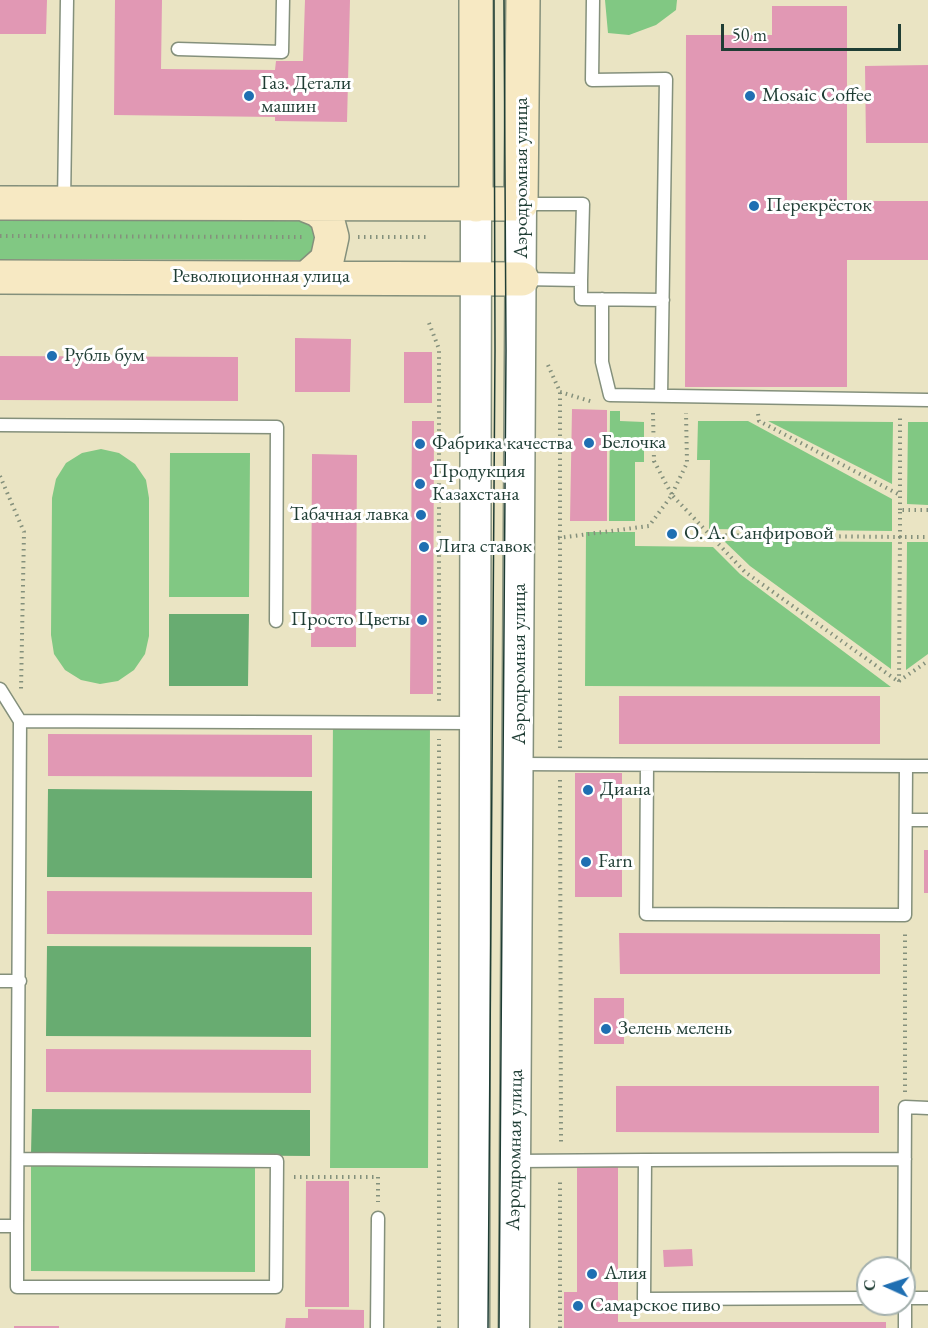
<!DOCTYPE html>
<meta charset="utf-8">
<style>
body{margin:0}
#map{position:relative;width:928px;height:1328px;overflow:hidden;background:#eae4c3;font-family:"EB Garamond",serif}
canvas{display:block}
.north{position:absolute;left:856px;top:1256px;width:60px;height:60px;box-sizing:border-box;background:#fff;border:2px solid #a5b1ae;border-radius:50%;rotate:273deg;font-size:16px;font-weight:700;line-height:24px;text-align:center;color:#1f3d34}
.north::after{content:'';display:block;margin:auto;width:21px;height:27px;background:#1f6fb2;clip-path:polygon(50% 0,100% 100%,50% 72%,0 100%)}
.scale{position:absolute;left:721px;top:24px;width:180px;height:27px;box-sizing:border-box;border:3px solid #1f3d34;border-top:0;padding-left:8px;font-size:18px;line-height:21px;white-space:nowrap;color:#1f3d34;-webkit-text-stroke:4px #fff;paint-order:stroke}
</style>
<div id="map">
<canvas width="928" height="1328"></canvas>
<div class="north">С</div>
<div class="scale">50 m</div>
</div>
<script>
const g = document.querySelector('canvas').getContext('2d');
g.lineJoin = 'round';
function fill(path, color) {
  g.fillStyle = color;
  g.fill(path, 'evenodd');
}
function poly(rows) {
  const path = new Path2D();
  for (const r of rows) {
    path.moveTo(r[0], r[1]);
    for (let i = 2; i < r.length; i += 2) path.lineTo(r[i], r[i + 1]);
  }
  return path;
}
function strokePath(path, color, width, dash) {
  g.strokeStyle = color;
  g.lineWidth = width;
  g.lineCap = dash ? 'butt' : 'round';
  g.setLineDash(dash || []);
  g.stroke(path);
}
function write(font, color, halo, rows, align = 'center') {
  g.font = font + ' "EB Garamond",serif';
  g.lineWidth = 6;
  g.setLineDash([]);
  g.textBaseline = 'middle';
  g.strokeStyle = halo;
  g.fillStyle = color;
  for (const [text, x, y, turn = 0] of rows) {
    g.save();
    g.translate(x, y);
    g.rotate((+turn || 0) * Math.PI / 180);
    g.textAlign = isNaN(turn) ? turn : align;
    if (halo) g.strokeText(text, 0, 0);
    g.fillText(text, 0, 0);
    g.restore();
  }
}
fill(poly([
 [605,0,677,0,676,10,656,25,629,35,608,33],
 [0,213,302,214,311,223,315,236,312,250,302,260,0,259],
 [610,411,620,411,620,421,644,422,644,462,635,462,635,521,609,521],
 [698,421,748,421,892,499,892,531,709,529,710,460,697,460],
 [768,421,893,422,892,485,892,484],
 [908,422,928,422,928,505,907,504],
 [101,449,119,453,135,464,146,480,149,498,149,636,145,654,134,670,118,681,100,684,81,680,65,670,54,654,51,635,52,498,56,479,66,463,82,453],
 [170,453,250,453,249,597,169,597],
 [586,532,635,532,635,546,713,547,740,574,891,687,585,686],
 [724,541,892,542,891,669,750,566],
 [907,542,928,542,928,654,906,670],
 [333,719,430,720,428,1168,330,1168],
 [31,1164,255,1165,255,1272,31,1271]
]), '#81c883');
fill(poly([
 [169,614,249,614,248,686,169,686],
 [48,789,312,791,312,878,47,877],
 [47,946,311,947,311,1037,46,1036],
 [32,1109,310,1110,310,1156,31,1154]
]), '#68ac71');
fill(poly([
 [0,0,47,0,46,34,0,34],
 [115,0,162,0,161,69,275,70,276,61,303,61,305,0,350,0,347,122,275,121,275,117,114,115],
 [772,6,847,6,847,201,928,201,928,260,847,260,847,387,685,387,686,35,772,35],
 [928,65,928,143,866,143,865,66],
 [295,338,351,339,350,392,295,392],
 [404,352,432,352,432,403,404,403],
 [0,356,238,357,238,401,0,400],
 [572,409,607,410,607,521,570,521],
 [412,421,434,421,433,694,410,694],
 [312,454,357,455,356,647,311,647],
 [619,696,880,696,880,744,619,744],
 [48,734,312,735,312,777,48,776],
 [575,773,622,773,622,897,575,897],
 [924,850,928,850,928,893,924,893],
 [47,891,312,892,312,935,47,934],
 [619,933,880,934,880,974,620,974],
 [594,998,624,998,624,1044,594,1044],
 [46,1049,311,1050,311,1093,46,1092],
 [616,1086,879,1086,879,1133,616,1132],
 [577,1165,618,1165,618,1322,886,1322,886,1328,564,1328,564,1292,577,1292],
 [306,1181,349,1181,349,1307,305,1307],
 [692,1249,693,1266,664,1267,663,1250],
 [308,1309,364,1310,364,1328,285,1328,286,1318,308,1318],
 [14,1326,59,1326,59,1328,14,1328]
]), '#e198b4');
const service = poly([
 [593,0,592,80,666,79,661,396],
 [178,49,282,52,283,0],
 [64,203,67,0],
 [522,279,581,280,583,204,523,204],
 [581,280,581,299,663,300],
 [602,299,602,362,610,395,928,400],
 [0,425,277,427,276,621],
 [0,689,20,721,475,723],
 [520,764,906,766,905,915,646,914,647,765],
 [906,766,928,766],
 [906,820,928,820],
 [0,981,20,981],
 [516,1161,645,1160],
 [0,1226,17,1226,17,1287,276,1287,277,1161,18,1159],
 [17,1226,20,721],
 [868,1298,644,1299,645,1160,905,1159],
 [904,1298,905,1107,928,1108],
 [377,1328,378,1218],
 [905,1328,905,1298,928,1298]
]);
const tertiary = poly([
 [474,1328,476,205],
 [514,1328,521,204]
]);
const secondary = poly([
 [0,203,521,204,523,0],
 [303,204,318,210,327,218,332,237,327,260,308,277],
 [476,205,476,0],
 [0,277,522,279]
]);
strokePath(service, '#84907c', 15);
strokePath(tertiary, '#84907c', 33);
strokePath(secondary, '#84907c', 36);
strokePath(poly([
 [0,236,305,237],
 [358,237,426,237],
 [429,323,439,349,439,705],
 [548,365,560,392,560,748],
 [560,392,593,402],
 [653,413,654,461,672,495],
 [758,414,759,421,900,495],
 [0,476,24,532,21,690],
 [672,494,687,463,686,413],
 [900,510,900,418],
 [928,510,900,510,900,537,928,537],
 [558,538,649,526,672,495,745,572,899,682,900,537,710,535],
 [899,681,928,661],
 [560,780,561,1144],
 [905,1092,905,931],
 [294,1177,378,1177,378,1202],
 [439,1328,439,739],
 [560,1328,560,1179]
]), '#84907c', 4, [1.5, 4.5]);
strokePath(service, '#fff', 12);
strokePath(tertiary, '#fff', 30);
strokePath(secondary, '#f7e9c3', 33);
strokePath(poly([
 [488,1328,495,350,494,0],
 [499,1328,506,350,504,0]
]), '#1f3d34', 1.5);
for (const [x, y, r, color] of [
 [249,96,6,"#1f6fb2"],
 [750,96,6,"#1f6fb2"],
 [754,206,6,"#1f6fb2"],
 [52,356,6,"#1f6fb2"],
 [589,443,6,"#1f6fb2"],
 [420,444,6,"#1f6fb2"],
 [420,484,6,"#1f6fb2"],
 [421,515,6,"#1f6fb2"],
 [672,534,6,"#1f6fb2"],
 [424,547,6,"#1f6fb2"],
 [422,620,6,"#1f6fb2"],
 [588,790,6,"#1f6fb2"],
 [586,862,6,"#1f6fb2"],
 [606,1029,6,"#1f6fb2"],
 [592,1274,6,"#1f6fb2"],
 [578,1306,6,"#1f6fb2"]
]) {
  const dot = new Path2D();
  dot.arc(x, y, r, 0, 2 * Math.PI);
  g.fillStyle = color;
  g.fill(dot);
  strokePath(dot, '#fff', 2);
}
write('20px', '#1f3d34', '#fff', [
 ["Газ. Детали",261,84],
 ["машин",261,107],
 ["Mosaic Coffee",762,96],
 ["Перекрёсток",766,206],
 ["Рубль бум",64,356],
 ["Белочка",601,443],
 ["Фабрика качества",432,444],
 ["Продукция",432,472],
 ["Казахстана",432,495],
 ["Табачная лавка",409,515,"right"],
 ["О. А. Санфировой",684,534],
 ["Лига ставок",436,547],
 ["Просто Цветы",410,620,"right"],
 ["Диана",600,790],
 ["Farn",598,862],
 ["Зелень мелень",618,1029],
 ["Алия",604,1274],
 ["Самарское пиво",590,1306]
], 'left');
write('20px', '#1f3d34', '#fff', [
 ["Аэродромная улица",522,178,-90],
 ["Революционная улица",261,277],
 ["Аэродромная улица",520,664,-90],
 ["Аэродромная улица",515,1150,-89]
]);
</script>
